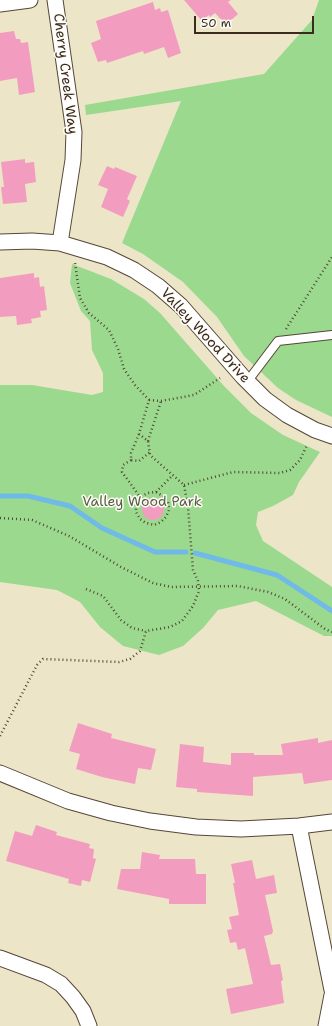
<!DOCTYPE html>
<style>
body{margin:0}
#map{position:relative;width:332px;height:1026px;overflow:hidden;background:#ede5c8;font-family:"Shantell Sans",sans-serif}
canvas{display:block}
.scale{position:absolute;left:194px;top:16px;width:120px;height:18px;box-sizing:border-box;border:2px solid #3b2a1e;border-top:0;padding-left:5px;font-size:12px;line-height:14px;white-space:nowrap;color:#3b2a1e;-webkit-text-stroke:3px #fdfcf7;paint-order:stroke}
</style>
<div id="map">
<canvas width="332" height="1026"></canvas>
<div class="scale">50 m</div>
</div>
<script>
const g = document.querySelector('canvas').getContext('2d');
g.lineJoin = 'round';
function fill(path, color) {
  g.fillStyle = color;
  g.fill(path, 'evenodd');
}
function poly(rows) {
  const path = new Path2D();
  for (const r of rows) {
    if (r.length === 3) {
      path.moveTo(r[0] + r[2], r[1]);
      path.arc(r[0], r[1], r[2], 0, 2 * Math.PI);
      continue;
    }
    path.moveTo(r[0], r[1]);
    for (let i = 2; i < r.length; i += 2) path.lineTo(r[i], r[i + 1]);
  }
  return path;
}
function strokePath(path, color, width, dash) {
  g.strokeStyle = color;
  g.lineWidth = width;
  g.lineCap = dash ? 'butt' : 'round';
  g.setLineDash(dash || []);
  g.stroke(path);
}
function write(font, color, halo, rows, align = 'center') {
  g.font = font + ' "Shantell Sans",sans-serif';
  g.lineWidth = 3;
  g.setLineDash([]);
  g.textBaseline = 'middle';
  g.strokeStyle = halo;
  g.fillStyle = color;
  for (const [text, x, y, turn = 0] of rows) {
    g.save();
    g.translate(x, y);
    g.rotate((+turn || 0) * Math.PI / 180);
    g.textAlign = isNaN(turn) ? turn : align;
    if (halo) g.strokeText(text, 0, 0);
    g.fillText(text, 0, 0);
    g.restore();
  }
}
fill(poly([
 [319,0,332,0,332,417,296,400,278,388,244,356,217,317,183,282,143,254,122,243,181,101,86,115,85,105,264,74,312,20],
 [72,264,111,279,144,299,160,313,224,386,251,413,283,435,320,452,299,482,293,495,273,506,258,512,256,525,263,541,332,587,332,636,324,636,256,601,218,610,203,628,183,646,159,655,123,646,100,627,80,602,57,590,0,582,0,385,32,385,92,395,103,392,103,373,92,350,90,321,81,311,70,283]
]), '#9ad98e');
strokePath(poly([
 [0,496,28,496,70,506,102,528,155,552,186,552],
 [195,553,277,575,332,611]
]), '#70bae8', 5);
fill(poly([
 [184,0,231,0,228,2,238,14,226,25,215,13,210,17,209,15,202,21],
 [153,2,155,10,160,8,161,12,168,10,181,53,168,58,164,47,144,54,143,51,107,63,106,60,98,62,91,43,101,39,96,21],
 [14,31,16,39,20,39,21,43,28,42,35,92,19,95,17,78,0,81,0,33],
 [25,159,25,163,34,162,36,182,25,184,27,202,3,204,1,187,4,187,1,162],
 [107,166,114,169,115,167,137,176,127,199,130,201,123,217,101,207,108,189,98,185],
 [34,273,34,278,39,277,40,287,44,286,47,310,40,311,41,317,31,319,32,323,17,325,16,316,0,317,0,278],
 [153,509,11],
 [78,723,112,734,111,738,156,749,151,770,138,768,135,784,102,777,76,769,80,754,69,751],
 [318,738,318,743,332,740,332,780,304,784,302,773,253,777,253,796,197,792,197,789,176,787,180,744,204,747,203,762,231,765,231,753,254,753,254,755,283,755,281,744],
 [36,825,57,832,56,835,90,844,89,848,94,849,93,858,96,859,90,882,82,880,81,886,68,883,69,879,6,861,15,831,32,836],
 [142,852,160,855,159,859,195,859,196,874,206,874,206,904,169,904,169,899,117,889,121,869,140,869],
 [252,860,256,879,274,875,277,893,265,895,273,931,272,934,264,936,271,965,280,964,283,980,281,981,284,1003,231,1014,226,989,253,984,245,948,238,950,236,942,230,943,227,930,232,929,229,917,239,915,233,883,235,883,231,864]
]), '#f29dc0');
const lane = poly([
 [247,382,278,341,332,335]
]);
const street = poly([
 [55,0,74,132,73,160,60,243],
 [0,4,30,0],
 [0,242,32,241,60,243,107,257,134,270,158,286,181,306,243,377,265,399,287,415,315,430,332,436],
 [0,773,68,801,111,813,150,821,196,827,241,829,299,826,332,822],
 [299,826,332,990],
 [0,958,46,975,61,984,73,997,83,1011,89,1026],
 [326,1026,332,995]
]);
strokePath(lane, '#564638', 10);
strokePath(street, '#564638', 17);
strokePath(poly([
 [286,329,332,257],
 [149,400,161,401,194,395,220,378],
 [139,434,131,453,131,460,139,461,150,452],
 [148,441,161,401],
 [131,460,123,465,122,472,140,497,136,504,136,512,140,519,146,523,154,525,161,522,166,517,169,510,168,502,163,496,156,492,148,493,140,497],
 [184,485,233,472,280,473,290,470,300,460,307,445],
 [156,492,173,475],
 [0,518,32,520,69,536,121,567,153,583,171,587,238,586,268,592,285,599,325,629,332,632],
 [86,589,103,596,121,620,132,628,146,631],
 [0,736,37,665,43,659,119,662,130,659,140,651,146,631,170,627,182,621,193,606,199,591,198,581,193,570,188,507,184,485,150,455,148,441,139,434,149,400,135,385,124,369,118,349,109,330,89,313,80,298,75,263]
]), '#564638', 2.5, [1, 3]);
strokePath(lane, '#fff', 8);
strokePath(street, '#fff', 15);
write('14px', '#3b2a1e', '#fdfcf7', [
 ["Cherry Creek Way",65,74,83],
 ["Valley Wood Drive",205,336,47]
]);
write('14px', '#585f40', '#fdfcf7', [
 ["Valley Wood Park",142,502]
]);
</script>
